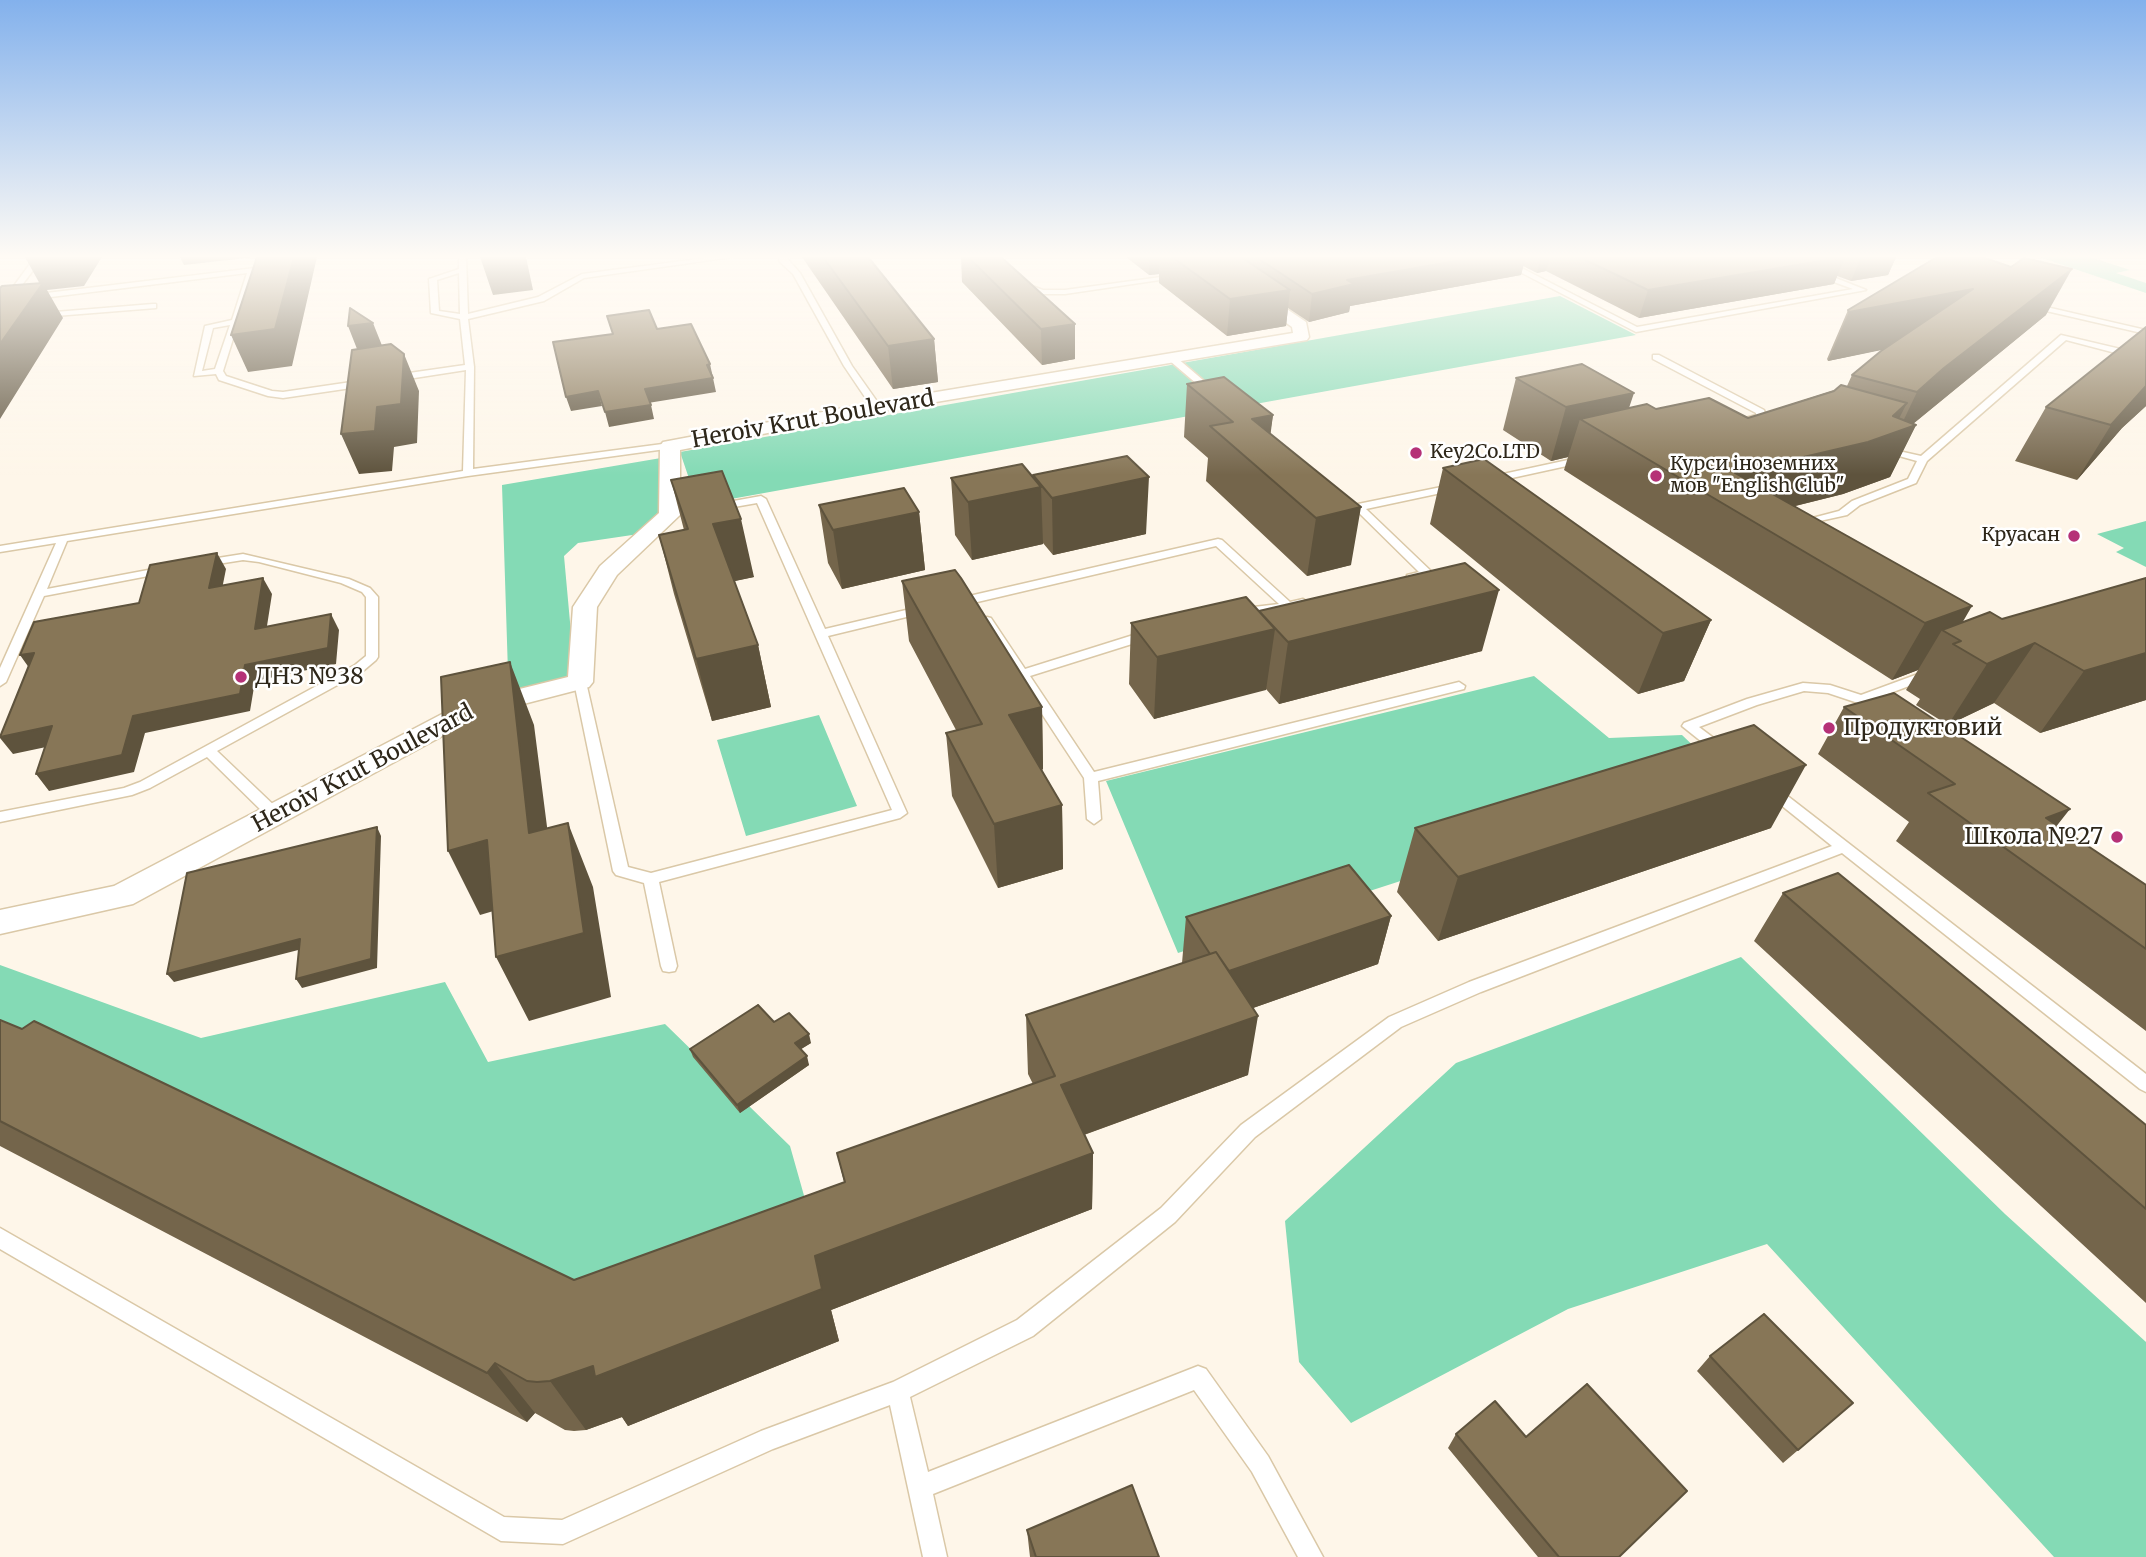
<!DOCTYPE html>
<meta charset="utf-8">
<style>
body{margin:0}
canvas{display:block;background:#fef6e9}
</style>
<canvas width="2146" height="1557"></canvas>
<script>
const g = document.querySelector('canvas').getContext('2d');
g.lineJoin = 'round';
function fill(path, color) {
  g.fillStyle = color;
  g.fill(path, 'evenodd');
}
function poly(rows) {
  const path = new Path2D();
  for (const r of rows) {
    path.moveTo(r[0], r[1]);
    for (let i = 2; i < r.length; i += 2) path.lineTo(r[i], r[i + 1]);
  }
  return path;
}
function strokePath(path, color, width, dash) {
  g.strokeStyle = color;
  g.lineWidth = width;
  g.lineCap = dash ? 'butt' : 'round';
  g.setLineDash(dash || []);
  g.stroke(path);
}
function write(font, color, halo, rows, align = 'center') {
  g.font = font + ' Merriweather,serif';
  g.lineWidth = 5;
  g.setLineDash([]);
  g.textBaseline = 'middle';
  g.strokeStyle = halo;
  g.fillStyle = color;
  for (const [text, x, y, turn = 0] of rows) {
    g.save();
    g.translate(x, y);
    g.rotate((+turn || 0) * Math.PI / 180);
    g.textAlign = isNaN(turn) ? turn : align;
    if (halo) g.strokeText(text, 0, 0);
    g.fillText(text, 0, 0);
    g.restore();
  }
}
fill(poly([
 [2039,257,2090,257,2130,270,2116,273,2146,283,2146,293],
 [1560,296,1636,335,698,505,680,452],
 [661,458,681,515,666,530,578,543,564,556,576,688,509,704,502,485],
 [2146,521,2146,567,2116,552,2124,548,2097,534],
 [1534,676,1609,738,1682,735,1725,776,1178,953,1106,781],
 [819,715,857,806,746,836,717,740],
 [1741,957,2005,1214,2146,1342,2146,1557,2054,1557,1767,1244,1568,1309,1351,1423,1299,1362,1285,1221,1456,1063],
 [0,965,201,1038,445,982,488,1062,665,1024,790,1146,816,1238,619,1317,0,1068]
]), '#84dab5');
const lane = poly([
 [35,257,43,257,13,297,255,268,223,371,226,376,272,391,283,392,365,380,369,383,365,386,283,398,268,396,219,380,216,374,194,376,205,326,232,320,247,273,10,302,0,312,0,299,5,298,35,257],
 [230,325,215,369,202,371,213,328,230,325],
 [459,257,466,257,468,314,538,297,582,274,713,257,732,257,584,278,544,301,468,319,474,367,473,469,670,443,675,446,673,448,468,476,67,541,47,589,164,567,170,570,164,573,44,596,6,682,0,686,0,668,56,543,0,552,0,546,463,471,466,370,395,381,391,378,395,375,465,365,460,319,431,313,429,279,459,269,459,257],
 [459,273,460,314,439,311,437,280,459,273],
 [780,257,786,257,800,273,852,366,881,407,879,409,873,409,844,366,793,274,779,261,780,257],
 [991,257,999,257,1032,286,1043,290,1065,290,1176,275,1180,277,1065,294,1043,294,1026,290,991,257],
 [1491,257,1500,257,1637,327,1853,289,1815,275,1815,271,1818,271,1866,290,1636,332,1491,257],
 [2029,303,2146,330,2146,334,2029,307,2029,303],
 [153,304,156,304,156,308,43,317,39,315,43,313,153,304],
 [2061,335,2146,355,2146,361,2066,340,1927,461,1916,483,1860,505,1847,515,1797,526,1797,522,1839,511,1852,501,1908,479,1917,461,1881,451,1881,447,1921,456,2061,335],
 [1653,355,1659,355,1764,410,1766,417,1742,423,1742,419,1756,415,1756,413,1653,359,1653,355],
 [1170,357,1176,357,1217,392,1217,396,1211,396,1170,361,1170,357],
 [1582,457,1587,460,1585,462,1489,483,1484,480,1489,477,1582,457],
 [1456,484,1460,485,1460,489,1366,509,1433,573,1415,579,1407,579,1407,575,1419,572,1353,507,1358,504,1456,484],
 [761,496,766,499,825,629,923,606,929,610,927,612,828,636,907,813,900,818,659,882,677,966,675,971,669,972,663,971,661,966,644,883,616,875,613,871,574,682,576,679,584,679,586,682,628,867,651,873,892,810,757,503,717,510,712,507,717,504,761,496],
 [1218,539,1222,540,1290,602,1303,599,1309,603,1307,605,1237,615,1237,609,1279,604,1216,546,956,607,950,603,956,599,1218,539],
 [243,554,349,579,370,588,378,597,378,657,376,660,363,671,217,751,280,811,282,815,280,819,270,819,207,757,150,788,132,795,0,822,0,812,124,788,140,782,355,665,366,656,366,597,362,592,341,583,259,562,243,560,205,566,199,563,205,560,243,554],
 [987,617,991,618,1025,669,1143,632,1151,632,1153,635,1151,638,1030,676,1094,772,1459,682,1465,686,1464,689,1098,781,1101,819,1094,824,1087,819,1084,778,981,621,987,617],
 [1929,670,1933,671,1935,674,1933,677,1861,704,1828,693,1804,691,1757,705,1699,727,1727,748,1729,751,1722,755,1717,754,1682,726,1684,723,1747,699,1803,683,1830,685,1861,695,1929,670],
 [1771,785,1776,787,2146,1074,2146,1092,2140,1089,1842,853,1481,992,1401,1027,1255,1137,1175,1222,1033,1336,910,1397,928,1472,1198,1366,1206,1369,1268,1456,1323,1557,1298,1557,1252,1472,1194,1390,933,1494,947,1557,923,1557,890,1405,773,1449,563,1544,501,1541,0,1249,0,1228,504,1517,562,1520,761,1431,893,1382,1017,1320,1161,1208,1241,1125,1389,1017,1469,982,1832,846,1766,793,1764,790,1766,787,1771,785]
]);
const street = poly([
 [1194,257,1210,257,1306,322,1309,337,1307,340,876,412,680,450,680,515,617,575,597,607,593,682,589,687,481,715,133,904,0,934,0,910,114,886,463,703,568,677,573,607,600,566,659,513,660,446,663,442,876,402,1293,333,1292,327,1194,257]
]);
strokePath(lane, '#dac8a7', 3);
strokePath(street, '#dac8a7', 3);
fill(lane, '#fff');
fill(street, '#fff');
fill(poly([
 [802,257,868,257,934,339,938,382,893,389],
 [961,257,1001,257,1075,324,1075,359,1042,365,962,282],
 [1126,257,1896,257,1888,275,1851,281,1837,276,1834,284,1639,318,1546,271,1537,273,1523,266,1521,275,1350,306,1349,312,1309,322,1288,308,1286,326,1227,336,1159,283,1159,274,1149,275],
 [1848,310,2046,315,1913,424,1916,425,1890,477,1843,494,1795,506,1962,622,2002,619,2146,578,2146,700,2040,733,1994,703,1948,725,1916,705,1920,699,1906,690,1918,670,1892,680,1564,470,1568,457,1551,461,1503,430,1516,378,1629,408,1656,409,1748,418,1847,386,1852,375,1884,349,1828,361,1827,359],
 [2146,327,2146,406,2122,428,2077,480,2015,461,2046,407],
 [1187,384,1273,415,1270,433,1351,565,1307,576,1206,481,1208,458,1184,437],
 [1443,468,1711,620,1684,681,1638,694,1430,524],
 [1033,477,1146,534,1053,555,1043,543,1043,544,972,560,955,535,951,478],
 [671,480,754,577,734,581,758,645,771,707,712,721,674,594,659,535,684,530],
 [819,505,919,512,925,570,842,589,828,563],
 [902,581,1042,707,1043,769,1042,770,1062,805,1063,869,998,888,952,796,946,733,956,730,909,641],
 [1259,611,1482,651,1279,704,1266,689,1154,719,1129,684,1131,623],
 [1844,707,2057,825,2146,885,2146,1031,1896,841,1909,822,1818,754],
 [1415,828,1771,828,1438,941,1397,892],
 [1783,893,2146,1125,2146,1303,1754,941],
 [1391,916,1378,964,1253,1008,1248,1075,1084,1135,1093,1153,1092,1209,831,1310,839,1341,628,1426,622,1417,586,1430,574,1431,565,1430,535,1413,527,1422,0,1146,0,1020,574,1280,844,1182,837,1153,1033,1084,1028,1074,1026,1015,1182,963,1186,917],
 [774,1022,811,1043,801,1049,809,1065,740,1113,693,1057,690,1049],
 [1710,1356,1853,1403,1783,1463,1697,1371],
 [1456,1434,1619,1557,1538,1557,1448,1448],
 [1027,1530,1159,1557,1030,1557]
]), '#74654b');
fill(poly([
 [25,257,102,257,84,286,47,290,63,318,0,419,0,344,41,286],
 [180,257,255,257,184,265],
 [294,257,317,257,292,366,248,372,231,335],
 [480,257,526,257,533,290,493,295],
 [1150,257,1160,257,1159,274,1149,275],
 [1479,257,1526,257,1521,275,1350,306,1349,312,1309,322,1312,294,1347,280],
 [1541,257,1550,257,1546,271,1537,273],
 [1845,257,1834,284,1639,318,1648,290],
 [1861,257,1896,257,1888,275,1851,281],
 [2072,269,2046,315,1909,427,1916,425,1890,477,1843,494,1747,518,1735,473,1893,416,1907,403,1891,434,1898,432,1917,392,1944,368],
 [1973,289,1950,336,1828,361,1849,312],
 [1290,290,1286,326,1227,336,1230,299],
 [373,323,393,373,368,377,348,326],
 [1075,324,1075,359,1042,365,1041,329],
 [934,339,938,382,893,389,888,346],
 [404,354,419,391,417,443,394,447,392,471,359,474,341,434,377,407],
 [710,364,716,392,648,403,645,389],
 [2146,386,2146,406,2122,428,2077,480,2111,425],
 [598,391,602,406,571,411,566,397],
 [1634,393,1618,441,1580,419,1568,457,1551,461,1566,407],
 [651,405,654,419,609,427,605,412],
 [1273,415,1266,469,1252,419],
 [1149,477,1146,534,1053,555,1052,498],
 [1041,487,1043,544,972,560,968,502],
 [1361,507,1351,565,1307,576,1316,518],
 [919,512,925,570,842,589,833,530],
 [741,519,754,577,726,583,713,524],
 [217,553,226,569,219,604,209,588],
 [263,578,272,594,264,645,255,629],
 [1499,590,1482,651,1279,704,1288,642],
 [1972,606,1954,637,1942,630,1918,670,1892,680,1925,623],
 [331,614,339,630,336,664,255,681,250,711,145,733,134,772,49,791,36,774,133,716,245,665],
 [1711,620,1684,681,1638,694,1663,633],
 [1275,629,1266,690,1154,719,1157,657],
 [2035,643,1994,703,1948,725,1987,664],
 [758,645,771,707,712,721,696,659],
 [34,653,32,672,20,655],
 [2146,653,2146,700,2040,733,2084,671],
 [510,662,534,725,556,897,529,833],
 [1042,707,1043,769,1012,778,1009,715],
 [52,726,65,743,13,754,0,738,0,737],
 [1806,765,1771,828,1438,941,1458,877],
 [1062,805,1063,869,998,888,994,824],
 [2070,809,2033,856,2046,818],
 [568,823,593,887,611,997,529,1021,496,957],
 [377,827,381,836,377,968,302,988,296,979],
 [487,840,517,904,480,915,448,851],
 [1391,916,1378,964,1216,1021,1222,974],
 [300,939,306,948,174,982,167,974],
 [1258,1016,1248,1075,1061,1143,1061,1085],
 [809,1034,811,1043,798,1051,795,1043],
 [807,1056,809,1065,740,1113,737,1105],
 [1093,1153,1092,1209,831,1310,839,1341,628,1426,622,1417,586,1430,550,1381,815,1256],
 [495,1363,535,1413,527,1422,487,1373]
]), '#5e533d');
const building = poly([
 [257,257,294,257,275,329,231,335,257,257],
 [823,257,868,257,934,339,888,346,823,257],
 [968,257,1001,257,1075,324,1041,329,968,257],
 [1172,257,1241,257,1290,290,1230,299,1172,257],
 [1256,257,1479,257,1347,280,1354,284,1312,294,1256,257],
 [1579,257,1845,257,1648,290,1579,257],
 [1937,257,1982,257,2011,267,2024,258,2072,269,1944,368,1917,392,1852,375,1881,351,1973,289,1849,312,1848,310,1937,257],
 [43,283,0,344,0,288,2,286,43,283],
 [350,308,373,323,348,326,350,308],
 [649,310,657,329,691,324,710,364,707,365,713,378,645,389,651,405,605,412,598,391,566,397,553,342,613,334,607,316,649,310],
 [2146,327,2146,386,2111,425,2046,407,2146,327],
 [391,344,404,354,401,404,377,407,375,431,341,434,352,350,391,344],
 [1582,364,1634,393,1566,407,1516,378,1582,364],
 [1224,377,1273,415,1252,419,1361,507,1316,518,1210,426,1233,422,1187,384,1224,377],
 [1841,385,1907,403,1893,416,1916,425,1868,442,1735,473,1972,606,1925,623,1580,419,1647,404,1656,409,1709,398,1748,418,1834,391,1841,385],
 [1127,456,1149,477,1052,498,1033,475,1127,456],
 [1484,459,1711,620,1663,633,1443,468,1484,459],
 [1022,464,1041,487,968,502,951,478,1022,464],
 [722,471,741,519,713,524,758,645,696,659,659,535,688,529,671,480,722,471],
 [904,488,919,512,833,530,819,505,904,488],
 [217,553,209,588,263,578,255,629,331,614,328,648,245,665,240,694,133,716,122,755,36,774,52,726,0,737,34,653,20,655,34,622,139,603,150,565,217,553],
 [1465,563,1499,590,1288,642,1259,611,1465,563],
 [955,570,961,578,1042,707,1009,715,1062,805,994,824,946,733,982,724,902,581,955,570],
 [2146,578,2146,653,2084,671,2035,643,1987,664,1953,644,1961,641,1942,630,1990,612,2002,619,2146,578],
 [1246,597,1275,629,1157,657,1131,623,1246,597],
 [510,662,529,833,568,823,584,933,496,957,487,840,448,851,441,677,510,662],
 [1894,693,2070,809,2046,818,2146,885,2146,949,1928,793,1955,784,1844,707,1894,693],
 [1754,725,1806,765,1458,877,1415,828,1754,725],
 [377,827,371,959,296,979,300,939,167,974,187,873,377,827],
 [1349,865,1391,916,1229,971,1216,952,1210,954,1186,917,1349,865],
 [1838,873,2146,1125,2146,1209,1783,893,1838,873],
 [1216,952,1258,1016,1061,1085,1093,1153,815,1256,822,1289,595,1377,593,1366,550,1381,537,1382,527,1381,495,1363,487,1373,0,1121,0,1020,22,1029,34,1021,574,1280,845,1182,837,1153,1055,1076,1026,1015,1216,952],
 [758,1005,774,1022,789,1013,809,1034,795,1043,807,1056,737,1105,690,1049,758,1005],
 [1764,1314,1853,1403,1798,1450,1710,1356,1764,1314],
 [1587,1384,1687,1491,1619,1557,1559,1557,1456,1434,1495,1401,1526,1437,1587,1384],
 [1132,1485,1159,1557,1036,1557,1027,1530,1132,1485]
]);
fill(building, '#877657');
strokePath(building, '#5e533d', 2);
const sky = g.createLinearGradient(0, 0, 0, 475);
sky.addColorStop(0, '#83b1ec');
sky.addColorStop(0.54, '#fffbf5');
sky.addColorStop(1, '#fffbf500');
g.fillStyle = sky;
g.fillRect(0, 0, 2146, 475);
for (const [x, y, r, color] of [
 [1416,453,7,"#b53177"],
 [1656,476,7,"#b53177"],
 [2074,536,7,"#b53177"],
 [241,677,7,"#b53177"],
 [1829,728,7,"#b53177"],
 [2117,837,7,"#b53177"]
]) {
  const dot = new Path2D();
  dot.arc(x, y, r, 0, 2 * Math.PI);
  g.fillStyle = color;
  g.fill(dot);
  strokePath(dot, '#fff', 2.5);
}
write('19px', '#2e271a', '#fff', [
 ["Key2Co.LTD",1430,453],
 ["Курси іноземних",1670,465],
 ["мов \"English Club\"",1670,487],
 ["Круасан",2060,536,"right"]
], 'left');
write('23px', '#2e271a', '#fff', [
 ["Heroiv Krut Boulevard",813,420,-10],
 ["Heroiv Krut Boulevard",363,769,-28]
]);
write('23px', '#2e271a', '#fff', [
 ["ДНЗ №38",255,677],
 ["Продуктовий",1843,728],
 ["Школа №27",2103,837,"right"]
], 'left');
</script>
